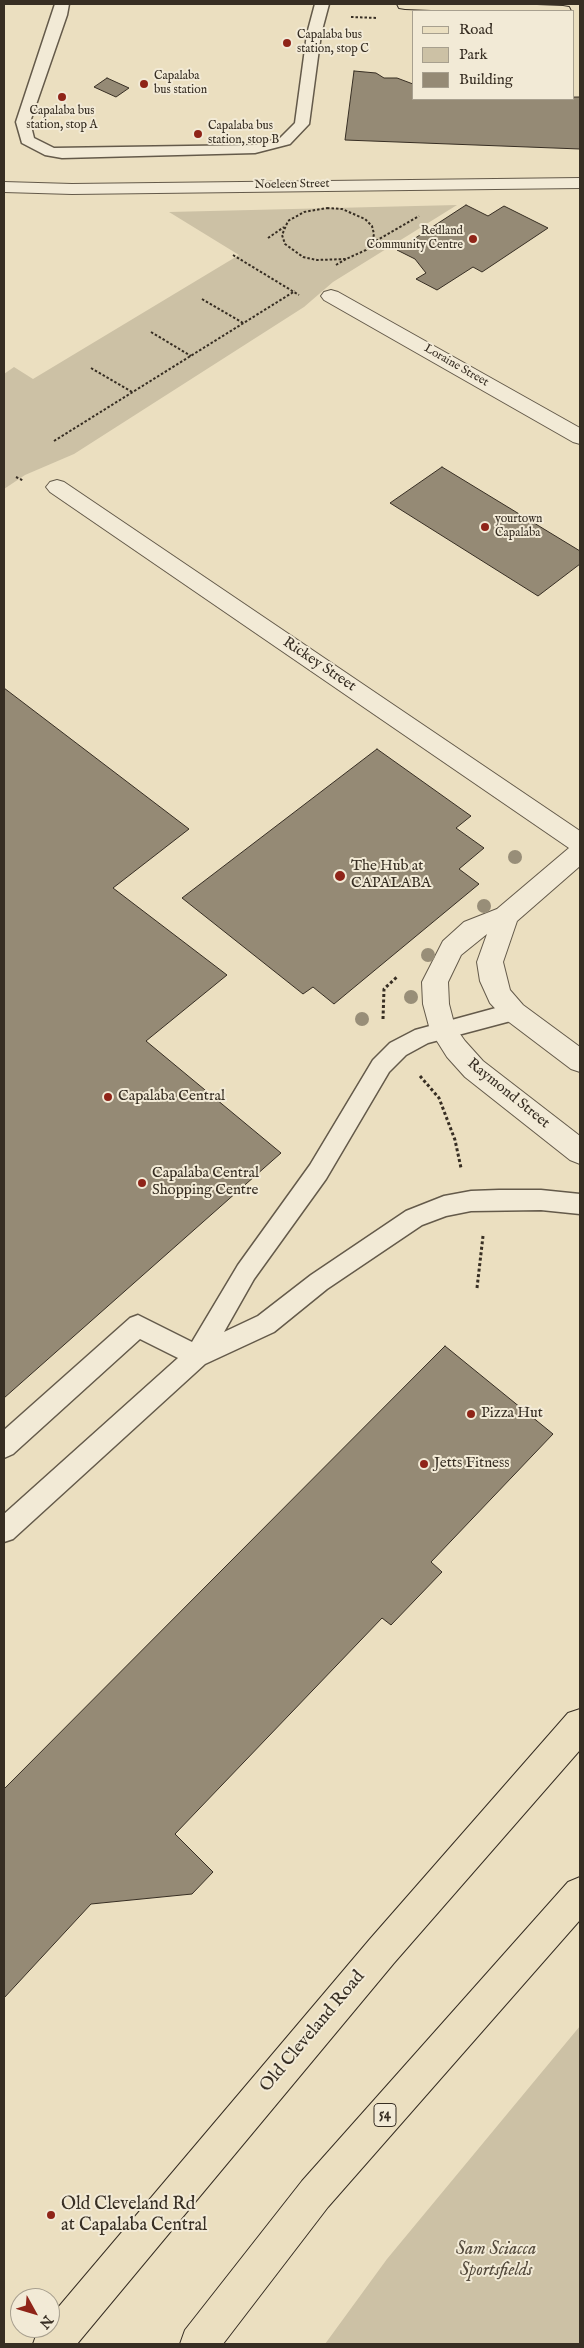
<!DOCTYPE html>
<style>
body{margin:0}
#map{position:relative;width:584px;height:2348px;overflow:hidden;background:#ebdfc0;font-family:"IM FELL English",serif}
canvas{display:block}
.frame{position:absolute;inset:0;border:5px solid #372e23;pointer-events:none}
.legend{position:absolute;left:412px;top:10px;width:162px;height:90px;box-sizing:border-box;background:#f2ead6;border:1px solid #a79f8e;margin:0;padding:6px 9px;list-style:none;font-size:15px;color:#372e23}
.legend li{display:flex;align-items:center;gap:10px;height:25px}
.legend b{width:25px;border:1px solid #a79f8e}
.north{position:absolute;left:10px;top:2288px;width:50px;height:50px;box-sizing:border-box;background:#f2ead6;border:1px solid #a79f8e;border-radius:50%;rotate:129deg;font-size:14px;font-weight:700;line-height:20px;text-align:center;color:#372e23}
.north::after{content:'';display:block;margin:auto;width:18px;height:22px;background:#8f2418;clip-path:polygon(50% 0,100% 100%,50% 72%,0 100%)}
</style>
<div id="map">
<canvas width="584" height="2348"></canvas>
<div class="frame"></div>
<ul class="legend">
<li><b style="height:6px;background:#ebdfc0"></b>Road</li>
<li><b style="height:14px;background:#ccc1a5"></b>Park</li>
<li><b style="height:14px;background:#958a75"></b>Building</li>
</ul>
<div class="north">N</div>
</div>
<script>
const g = document.querySelector('canvas').getContext('2d');
g.lineJoin = 'round';
function fill(path, color) {
  g.fillStyle = color;
  g.fill(path, 'evenodd');
}
function poly(rows) {
  const path = new Path2D();
  for (const r of rows) {
    path.moveTo(r[0], r[1]);
    for (let i = 2; i < r.length; i += 2) path.lineTo(r[i], r[i + 1]);
  }
  return path;
}
function strokePath(path, color, width, dash) {
  g.strokeStyle = color;
  g.lineWidth = width;
  g.lineCap = dash ? 'butt' : 'round';
  g.setLineDash(dash || []);
  g.stroke(path);
}
function write(font, color, halo, rows, align = 'center') {
  g.font = font + ' "IM FELL English",serif';
  g.lineWidth = 4;
  g.setLineDash([]);
  g.textBaseline = 'middle';
  g.strokeStyle = halo;
  g.fillStyle = color;
  for (const [text, x, y, turn = 0] of rows) {
    g.save();
    g.translate(x, y);
    g.rotate((+turn || 0) * Math.PI / 180);
    g.textAlign = isNaN(turn) ? turn : align;
    if (halo) g.strokeText(text, 0, 0);
    g.fillText(text, 0, 0);
    g.restore();
  }
}
fill(poly([
 [457,205,333,282,304,307,74,454,25,475,4,489,4,374,14,367,33,379,239,255,169,212],
 [580,2026,580,2344,325,2344,387,2259]
]), '#ccc1a5');
const building = poly([
 [354,71,376,73,384,78,397,78,413,84,413,99,580,97,580,149,345,140,354,71],
 [107,78,129,88,116,97,94,87,107,78],
 [466,205,488,216,504,206,548,228,482,272,473,267,437,290,416,279,426,273,415,259,397,250,466,205],
 [442,467,580,551,580,564,538,596,390,503,442,467],
 [4,688,189,829,113,888,227,975,146,1041,281,1153,4,1398,4,688],
 [377,749,471,816,456,828,484,848,459,869,479,884,334,1004,313,987,303,994,182,898,377,749],
 [445,1346,553,1434,431,1562,442,1572,391,1625,382,1618,175,1834,213,1872,192,1894,91,1904,4,1998,4,1789,445,1346]
]);
fill(building, '#958a75');
strokePath(building, '#372e23', 1);
const service = poly([
 [55,4,69,4,67,15,30,122,34,138,54,148,255,145,280,138,295,123,307,34,315,4,329,4,321,34,309,124,290,144,255,153,62,158,45,155,22,143,16,122,55,4],
 [514,1003,522,1006,525,1012,522,1018,428,1043,406,1055,389,1072,326,1179,254,1279,224,1332,258,1316,311,1275,406,1211,444,1196,471,1191,499,1190,541,1190,580,1194,580,1214,541,1210,471,1211,446,1216,422,1225,327,1289,274,1332,205,1364,13,1539,4,1542,4,1514,178,1358,140,1339,13,1454,4,1458,4,1430,130,1318,138,1315,192,1342,238,1265,310,1165,373,1060,390,1043,415,1030,514,1003]
]);
const minor = poly([
 [580,178,580,188,72,194,4,192,4,182,72,184,580,178],
 [331,290,338,292,580,428,580,444,573,442,324,300,321,296,324,292,331,290],
 [57,480,64,482,580,831,580,866,517,921,503,962,510,990,523,1005,580,1047,580,1072,571,1069,505,1019,490,1003,480,981,477,962,487,934,461,955,448,982,449,1004,455,1027,465,1041,483,1061,580,1136,580,1164,570,1160,465,1077,447,1057,430,1030,423,1004,422,982,443,941,464,922,497,909,569,848,50,492,46,487,50,482,57,480]
]);
const primary = poly([
 [397,4,511,4,563,6,569,7,571,11,457,11,405,9,399,8,397,4],
 [580,1709,580,1750,394,1963,77,2344,33,2344,38,2330,40,2328,50,2328,50,2317,370,1939,568,1713,580,1709],
 [580,1877,580,1920,328,2207,223,2344,180,2344,185,2330,302,2181,568,1882,580,1877]
]);
strokePath(service, '#645a4a', 3);
strokePath(minor, '#645a4a', 2);
strokePath(primary, '#372e23', 2);
strokePath(poly([
 [351,17,377,18],
 [327,208,342,209,365,219,372,226,374,234,372,243,366,250,346,259,317,260,303,257,285,244,282,235,288,221,304,212,327,208],
 [268,238,284,227],
 [372,243,419,216],
 [233,255,299,295],
 [336,265,346,259],
 [202,299,243,323],
 [151,332,191,356],
 [91,368,132,392],
 [54,441,295,291],
 [16,477,24,481]
]), '#372e23', 2, [2.5, 2]);
strokePath(poly([
 [383,1019,384,989,398,976],
 [420,1076,439,1098,455,1140,461,1168],
 [477,1288,483,1236]
]), '#372e23', 3, [3, 2.5]);
fill(service, '#f2ead6');
fill(minor, '#f2ead6');
fill(primary, '#ebdfc0');
g.fillStyle = '#988e78';
for (const [x, y] of [
 [515,857],
 [484,906],
 [428,955],
 [411,997],
 [362,1019]
]) {
  g.beginPath();
  g.arc(x, y, 7, 0, 2 * Math.PI);
  g.fill();
}
for (const [x, y, r, color] of [
 [287,43,5,"#8f2418"],
 [144,84,5,"#8f2418"],
 [62,97,5,"#8f2418"],
 [198,134,5,"#8f2418"],
 [473,239,5,"#8f2418"],
 [485,527,5,"#8f2418"],
 [340,876,6,"#8f2418"],
 [108,1097,5,"#8f2418"],
 [142,1183,5,"#8f2418"],
 [471,1414,5,"#8f2418"],
 [424,1464,5,"#8f2418"],
 [51,2215,5,"#8f2418"]
]) {
  const dot = new Path2D();
  dot.arc(x, y, r, 0, 2 * Math.PI);
  g.fillStyle = color;
  g.fill(dot);
  strokePath(dot, '#f2ead6', 2);
}
write('12px', '#372e23', '#f2ead6', [
 ["Capalaba bus",297,36],
 ["station, stop C",297,50],
 ["Capalaba",154,77],
 ["bus station",154,91],
 ["Capalaba bus",62,112,"center"],
 ["station, stop A",62,126,"center"],
 ["Capalaba bus",208,127],
 ["station, stop B",208,141],
 ["Redland",463,232,"right"],
 ["Community Centre",463,246,"right"],
 ["yourtown",495,520],
 ["Capalaba",495,534]
], 'left');
write('12px', '#372e23', '#f2ead6', [
 ["Noeleen Street",292,185,-1],
 ["Loraine Street",456,366,30]
]);
for (const [x, y, w] of [
 [385,2115,22]
]) {
  const box = new Path2D();
  box.roundRect(x - w / 2, y - 11.5, w, 23, 4);
  g.fillStyle = '#f2ead6';
  g.fill(box);
  strokePath(box, '#372e23', 1);
}
write('bold 14px', '#372e23', null, [
 ["54",385,2115]
]);
write('15px', '#372e23', '#f2ead6', [
 ["Rickey Street",319,665,34],
 ["Raymond Street",508,1094,39]
]);
write('15px', '#372e23', '#f2ead6', [
 ["The Hub at",351,867],
 ["CAPALABA",351,884],
 ["Capalaba Central",118,1097],
 ["Capalaba Central",152,1174],
 ["Shopping Centre",152,1191],
 ["Pizza Hut",481,1414],
 ["Jetts Fitness",434,1464]
], 'left');
write('18px', '#372e23', '#f2ead6', [
 ["Old Cleveland Road",313,2032,-50]
]);
write('18px', '#372e23', '#f2ead6', [
 ["Old Cleveland Rd",61,2205],
 ["at Capalaba Central",61,2226]
], 'left');
write('italic 18px', '#554b3d', '#f2ead6', [
 ["Sam Sciacca",496,2250],
 ["Sportsfields",496,2271]
]);
</script>
